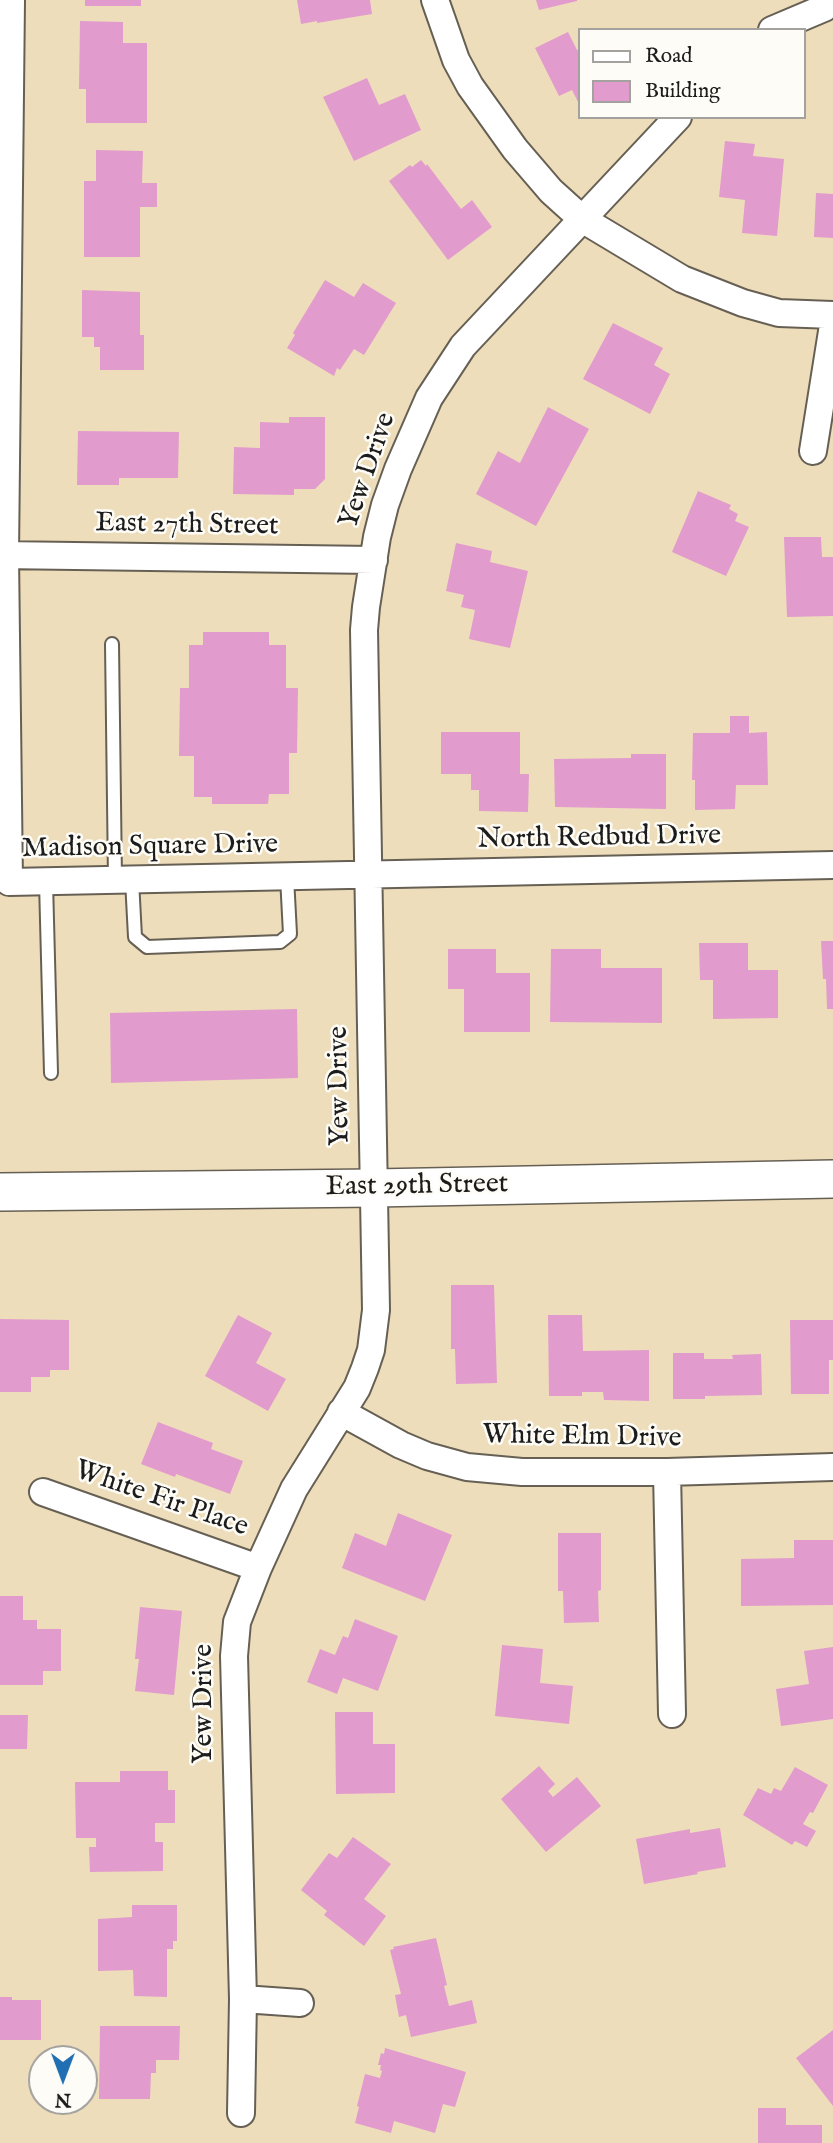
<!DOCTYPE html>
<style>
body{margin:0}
#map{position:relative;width:833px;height:2143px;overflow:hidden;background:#edb;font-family:"IM FELL English",serif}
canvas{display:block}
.legend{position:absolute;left:578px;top:28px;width:228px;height:91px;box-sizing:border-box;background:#fdfcf7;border:2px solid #a3a29f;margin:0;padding:9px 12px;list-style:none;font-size:21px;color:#1c1c1c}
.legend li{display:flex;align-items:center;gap:14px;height:35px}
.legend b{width:35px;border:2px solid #a3a29f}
.north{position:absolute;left:28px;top:2045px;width:70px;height:70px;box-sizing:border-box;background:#fdfcf7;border:2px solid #a3a29f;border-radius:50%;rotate:180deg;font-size:19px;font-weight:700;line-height:28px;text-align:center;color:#1c1c1c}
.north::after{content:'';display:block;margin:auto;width:24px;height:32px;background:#1f6fb2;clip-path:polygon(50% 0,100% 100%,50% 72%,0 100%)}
</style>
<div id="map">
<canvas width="833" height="2143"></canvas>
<ul class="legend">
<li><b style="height:9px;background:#fff"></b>Road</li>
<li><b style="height:19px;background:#e29bcd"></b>Building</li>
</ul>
<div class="north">N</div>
</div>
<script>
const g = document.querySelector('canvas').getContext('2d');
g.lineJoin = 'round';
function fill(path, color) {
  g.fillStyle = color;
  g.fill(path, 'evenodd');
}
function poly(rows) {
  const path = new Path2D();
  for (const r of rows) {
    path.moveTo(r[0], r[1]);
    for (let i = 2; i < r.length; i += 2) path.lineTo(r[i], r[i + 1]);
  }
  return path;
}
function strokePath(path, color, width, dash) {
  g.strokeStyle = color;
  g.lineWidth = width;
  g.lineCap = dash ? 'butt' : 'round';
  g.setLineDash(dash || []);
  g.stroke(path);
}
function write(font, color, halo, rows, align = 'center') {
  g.font = font + ' "IM FELL English",serif';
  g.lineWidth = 5;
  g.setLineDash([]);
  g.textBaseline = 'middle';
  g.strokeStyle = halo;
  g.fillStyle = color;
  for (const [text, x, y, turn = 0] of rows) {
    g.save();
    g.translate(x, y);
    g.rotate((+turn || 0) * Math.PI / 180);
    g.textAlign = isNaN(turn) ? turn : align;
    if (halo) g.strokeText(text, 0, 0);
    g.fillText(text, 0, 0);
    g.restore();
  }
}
fill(poly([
 [85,0,141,0,141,6,85,6],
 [297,0,370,0,372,14,317,23,317,21,301,24],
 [536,0,577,0,577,1,539,10],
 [80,21,123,22,123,43,147,43,147,123,86,123,86,89,79,89],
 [568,32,577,50,579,49,579,104,572,90,559,96,535,48],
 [367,78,379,105,405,94,421,130,354,161,323,97],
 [725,141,755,144,753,156,784,159,777,236,742,233,745,200,719,197],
 [96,150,143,151,142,183,157,183,157,207,140,207,140,257,84,257,84,181,96,181],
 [421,160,426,166,427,164,461,209,472,200,492,227,448,260,389,181,410,165,412,167],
 [816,193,833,194,833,238,814,237],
 [325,280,354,297,363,283,396,303,364,355,354,349,340,370,337,368,334,376,287,348,295,335,293,333],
 [82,290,140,292,140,335,144,335,144,370,100,370,100,347,94,347,94,337,82,337],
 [613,323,663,348,654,365,670,374,650,414,583,379],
 [548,407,589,429,536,526,476,494,498,451,520,463],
 [289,417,325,417,325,479,315,489,294,489,294,495,233,494,234,447,260,448,260,422,289,423],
 [78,431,179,432,178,478,119,478,119,485,77,485],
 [698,491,731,505,729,509,738,514,735,521,749,527,726,576,672,552],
 [784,537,821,537,822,557,833,557,833,616,787,617],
 [456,543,492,551,490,562,528,571,510,648,469,639,475,610,461,607,464,595,446,591],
 [203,632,269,632,269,645,286,645,286,688,298,688,297,753,289,753,289,794,269,794,268,804,212,804,212,797,194,797,194,756,179,756,180,688,189,688,189,645,203,645],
 [730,716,749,716,749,733,767,732,768,785,736,785,735,809,695,810,695,780,692,780,693,733,730,733],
 [441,732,520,732,520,774,529,774,528,812,479,811,479,790,471,790,471,774,441,774],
 [631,754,666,754,666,809,555,807,554,759,631,758],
 [821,941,833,941,833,1009,827,1009,826,979,823,979],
 [699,943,748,943,748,970,778,970,778,1018,713,1019,713,980,700,980],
 [448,949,496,949,496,973,530,973,530,1032,464,1032,464,989,448,989],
 [551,949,601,949,601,968,662,968,662,1023,550,1022],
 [297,1009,298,1078,111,1083,110,1013],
 [451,1285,494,1285,497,1383,456,1384,455,1349,451,1349],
 [238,1315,272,1333,256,1363,286,1379,268,1411,205,1376],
 [548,1315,582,1315,583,1351,649,1350,649,1401,604,1400,603,1392,582,1392,582,1396,549,1396],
 [0,1319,69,1320,69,1370,50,1370,50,1377,31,1377,31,1392,0,1392],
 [790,1320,833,1320,833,1360,829,1360,829,1394,791,1394],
 [673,1353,704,1353,704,1359,733,1359,732,1355,761,1354,762,1395,705,1396,705,1399,673,1399],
 [158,1422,213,1443,211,1449,243,1461,230,1494,176,1474,175,1477,141,1464],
 [398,1513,452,1535,425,1601,342,1568,355,1533,386,1546],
 [558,1533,601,1533,601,1590,598,1591,599,1622,564,1623,563,1591,558,1591],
 [794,1540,833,1540,833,1605,741,1606,741,1559,794,1558],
 [0,1596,23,1596,23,1620,37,1620,37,1629,61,1629,61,1671,43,1671,43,1685,0,1685],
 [140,1607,182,1611,174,1695,135,1691,139,1659,135,1659],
 [355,1619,398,1636,378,1691,343,1678,337,1694,307,1682,320,1649,335,1655,343,1636,348,1638],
 [502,1645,543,1649,540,1683,573,1686,569,1724,495,1716],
 [833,1647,833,1719,781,1726,776,1689,809,1684,804,1651],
 [335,1712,373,1712,373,1744,395,1744,395,1793,336,1794],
 [0,1715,28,1715,27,1749,0,1749],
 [539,1766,555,1784,548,1791,553,1797,577,1777,601,1806,546,1852,501,1799],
 [795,1767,828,1785,813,1813,810,1812,803,1824,816,1831,807,1847,795,1841,792,1845,743,1815,758,1788,771,1794,774,1788,781,1791],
 [120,1771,168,1771,168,1790,175,1790,175,1823,155,1823,155,1842,163,1842,163,1871,90,1872,89,1847,96,1847,96,1838,76,1838,75,1782,120,1782],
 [720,1828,726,1867,697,1872,698,1874,644,1884,636,1839,690,1829,690,1833],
 [353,1837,391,1864,364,1899,386,1916,364,1946,324,1915,327,1911,301,1890,329,1853,337,1858],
 [132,1905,177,1905,177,1941,173,1941,173,1949,167,1949,167,1997,134,1996,133,1970,98,1971,98,1919,132,1917],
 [436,1938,447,1985,444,1986,449,2006,472,2000,477,2023,411,2037,406,2015,399,2017,395,1995,401,1994,390,1950,394,1949,393,1947],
 [0,1997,12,1997,12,2000,41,2000,41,2040,0,2040],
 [100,2026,180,2026,179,2060,156,2060,156,2073,151,2073,150,2099,99,2099],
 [833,2030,833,2106,796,2058],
 [385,2048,466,2072,455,2107,443,2104,435,2133,394,2121,391,2133,355,2123,359,2107,357,2106,365,2074,380,2078,382,2071,380,2070,381,2065,378,2065,381,2053,384,2054],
 [758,2108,786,2108,786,2125,822,2125,822,2143,758,2143]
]), '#e29bcd');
const lane = poly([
 [112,644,115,880],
 [132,880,135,937,147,947,280,942,290,934,287,877],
 [46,882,51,1073]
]);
const street = poly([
 [11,0,5,555,9,882,833,865],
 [435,0,456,60,470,86,515,149,551,191,582,219,682,279,743,303,779,313,833,315],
 [772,30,824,8],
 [813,451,833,325],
 [0,555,374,560],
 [341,1412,401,1445,427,1456,467,1467,522,1472,667,1472,833,1467],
 [667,1472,672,1714],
 [43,1492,258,1568],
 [243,1999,300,2003],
 [241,2113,243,1999,234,1656,237,1622,258,1568,294,1489,357,1388,365,1368,371,1350,376,1310,364,630,366,607,377,537,385,505,398,469,429,398,463,346,678,117]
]);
const secondary = poly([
 [0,1192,375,1188,833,1179]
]);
strokePath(lane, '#666054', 16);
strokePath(street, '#666054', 30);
strokePath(secondary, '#666054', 40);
strokePath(lane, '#fff', 12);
strokePath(street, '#fff', 26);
strokePath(secondary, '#fff', 37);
write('28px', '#1c1c1c', '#fdfcf7', [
 ["Yew Drive",369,471,-71],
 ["East 27th Street",187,526,1],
 ["North Redbud Drive",599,839,-1],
 ["Madison Square Drive",150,848,-1],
 ["Yew Drive",341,1086,-91],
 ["East 29th Street",417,1187,-1],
 ["White Elm Drive",582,1438,1],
 ["White Fir Place",161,1500,19],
 ["Yew Drive",205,1704,-90]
]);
</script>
